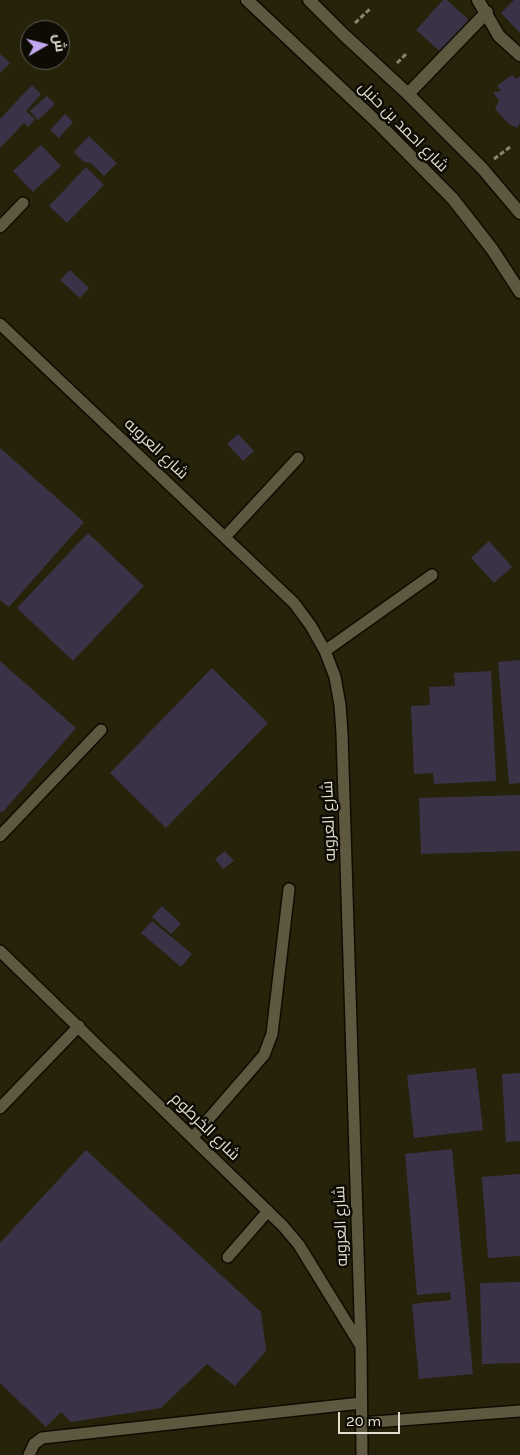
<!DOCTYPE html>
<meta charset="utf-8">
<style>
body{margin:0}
#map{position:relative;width:520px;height:1455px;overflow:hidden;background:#27220a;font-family:Karla,Cairo,sans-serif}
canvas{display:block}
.north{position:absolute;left:20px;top:20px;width:50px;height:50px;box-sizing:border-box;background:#0d0b03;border:1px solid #625f55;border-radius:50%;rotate:82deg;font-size:14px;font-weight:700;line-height:20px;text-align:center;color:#e1ded0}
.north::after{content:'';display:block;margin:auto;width:18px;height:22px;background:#c4a7f1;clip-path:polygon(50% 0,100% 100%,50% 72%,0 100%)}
.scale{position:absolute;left:338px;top:1412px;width:62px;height:22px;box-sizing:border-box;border:2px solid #e1ded0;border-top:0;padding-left:6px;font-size:15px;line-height:18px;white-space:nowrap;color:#e1ded0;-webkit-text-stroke:4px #0d0b03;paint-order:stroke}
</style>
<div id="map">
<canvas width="520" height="1455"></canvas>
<div class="north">ش</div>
<div class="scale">20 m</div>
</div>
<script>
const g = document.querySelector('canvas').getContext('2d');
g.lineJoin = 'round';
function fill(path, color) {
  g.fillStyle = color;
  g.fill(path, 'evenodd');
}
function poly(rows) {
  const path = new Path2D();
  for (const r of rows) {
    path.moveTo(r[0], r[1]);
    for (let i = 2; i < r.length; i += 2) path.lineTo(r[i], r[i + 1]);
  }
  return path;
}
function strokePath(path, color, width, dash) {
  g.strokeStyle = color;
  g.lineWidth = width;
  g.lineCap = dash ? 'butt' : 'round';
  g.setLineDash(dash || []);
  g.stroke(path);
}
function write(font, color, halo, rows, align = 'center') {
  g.font = font + ' Karla,Cairo,sans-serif';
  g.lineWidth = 5;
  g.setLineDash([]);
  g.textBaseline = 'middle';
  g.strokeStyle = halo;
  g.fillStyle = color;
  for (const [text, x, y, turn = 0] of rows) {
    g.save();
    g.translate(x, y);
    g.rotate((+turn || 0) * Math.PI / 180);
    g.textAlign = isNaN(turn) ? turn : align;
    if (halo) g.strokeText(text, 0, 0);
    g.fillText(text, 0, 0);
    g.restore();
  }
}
fill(poly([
 [443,0,447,0,471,22,443,54,416,30],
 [514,0,520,0,520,33,501,13],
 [0,54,10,63,0,73],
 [512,75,517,79,520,76,520,123,517,128,509,124,495,109,499,101,493,92,501,91,497,86],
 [32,85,41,94,26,111,35,119,28,127,24,123,0,148,0,119],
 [47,96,55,104,38,120,30,111],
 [65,114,73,122,59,138,50,130],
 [89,136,117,163,104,176,91,163,84,162,74,152],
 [41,145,61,166,33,192,13,171],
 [86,167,104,185,67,223,49,206],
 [70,270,89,288,80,298,60,280],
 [238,434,254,451,243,461,227,444],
 [0,448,84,522,9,607,0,600],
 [88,533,144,586,73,661,17,608],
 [489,541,512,567,494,583,471,558],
 [520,660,520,783,509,784,498,662],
 [0,661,76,728,2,813,0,811],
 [212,668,268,723,166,828,110,773],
 [491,671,496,781,434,784,433,773,414,774,411,706,430,705,429,687,455,686,454,673],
 [520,795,520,851,421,854,419,798],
 [225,851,234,861,223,869,215,859],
 [162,906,181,924,171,934,152,917],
 [152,921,192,954,181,967,141,933],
 [476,1068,483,1130,414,1138,407,1075],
 [520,1073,520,1141,506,1142,502,1074],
 [452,1149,473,1374,419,1379,412,1304,451,1300,450,1292,417,1295,405,1154],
 [86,1150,261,1312,266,1351,235,1386,207,1364,161,1408,71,1422,61,1412,46,1427,0,1383,0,1243],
 [520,1174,520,1256,488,1258,482,1177],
 [520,1282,520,1363,482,1364,480,1283]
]), '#3a3348');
const lane = poly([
 [0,227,23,203],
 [0,324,294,603,311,626,325,651,335,677,340,705,342,733,361,1347,362,1455],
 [225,537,298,458],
 [325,651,432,575],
 [0,836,101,730],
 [0,951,283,1226,299,1245,361,1346],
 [0,1108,79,1026],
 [193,1137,264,1055,272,1034,289,889],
 [228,1257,268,1211],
 [361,1423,520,1411],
 [29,1455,34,1444,42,1438,361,1403]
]);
const street = poly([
 [478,0,499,36,520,55],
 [408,94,487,12]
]);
const secondary = poly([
 [247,0,380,125,453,199,492,249,520,292],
 [309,0,343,34,408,94,482,168,520,213]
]);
strokePath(lane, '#100b00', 14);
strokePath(street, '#100b00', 15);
strokePath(secondary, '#100b00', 15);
strokePath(poly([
 [355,23,371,8],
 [397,63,407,53],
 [494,159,510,147]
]), '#888471', 3, [5, 2.5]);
strokePath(lane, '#5d583f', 11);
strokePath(street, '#5d583f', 12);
strokePath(secondary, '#5d583f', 12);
write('16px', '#e1ded0', '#0d0b03', [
 ["شارع احمد بن حنبل",403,127,45],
 ["شارع العروبه",156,449,43],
 ["شارع العروبه",329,821,-92],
 ["شارع الخرطوم",205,1127,44],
 ["شارع العروبه",341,1226,-92]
]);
</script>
